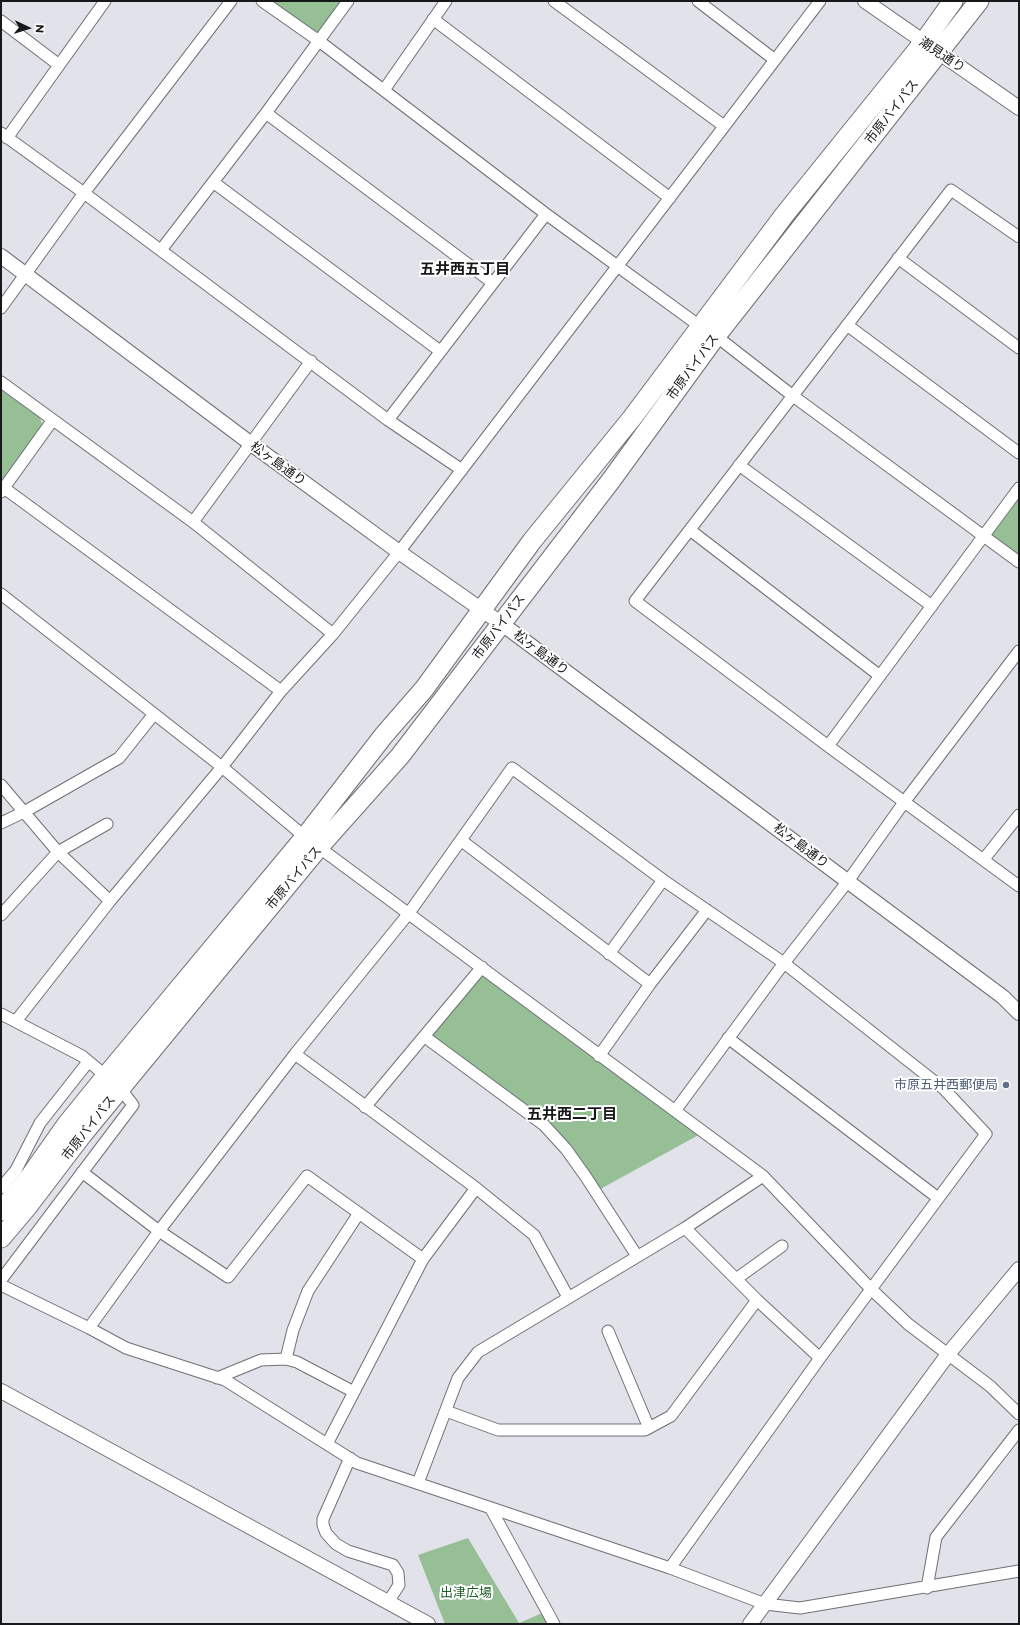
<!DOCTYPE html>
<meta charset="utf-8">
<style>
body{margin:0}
#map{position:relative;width:1020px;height:1625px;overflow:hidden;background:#e2e3ea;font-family:Montserrat,sans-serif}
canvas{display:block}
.frame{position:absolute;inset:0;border:2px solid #17181a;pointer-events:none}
.north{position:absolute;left:8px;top:8px;width:40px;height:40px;-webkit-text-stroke:3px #fff;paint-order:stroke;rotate:94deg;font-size:11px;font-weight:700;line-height:16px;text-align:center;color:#17181a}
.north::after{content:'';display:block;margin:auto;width:14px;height:18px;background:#17181a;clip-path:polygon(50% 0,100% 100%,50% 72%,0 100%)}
</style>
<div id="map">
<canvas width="1020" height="1625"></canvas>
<div class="frame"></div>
<div class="north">N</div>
</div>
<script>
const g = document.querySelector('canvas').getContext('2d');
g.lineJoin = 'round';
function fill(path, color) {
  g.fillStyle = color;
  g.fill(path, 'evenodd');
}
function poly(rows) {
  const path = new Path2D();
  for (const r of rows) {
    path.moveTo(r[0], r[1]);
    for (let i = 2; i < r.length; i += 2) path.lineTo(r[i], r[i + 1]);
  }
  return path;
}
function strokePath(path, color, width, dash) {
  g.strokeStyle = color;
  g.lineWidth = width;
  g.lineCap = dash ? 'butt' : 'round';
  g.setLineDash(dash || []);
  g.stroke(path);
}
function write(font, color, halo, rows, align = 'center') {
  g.font = font + ' Montserrat,"Noto Sans JP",sans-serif';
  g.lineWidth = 4;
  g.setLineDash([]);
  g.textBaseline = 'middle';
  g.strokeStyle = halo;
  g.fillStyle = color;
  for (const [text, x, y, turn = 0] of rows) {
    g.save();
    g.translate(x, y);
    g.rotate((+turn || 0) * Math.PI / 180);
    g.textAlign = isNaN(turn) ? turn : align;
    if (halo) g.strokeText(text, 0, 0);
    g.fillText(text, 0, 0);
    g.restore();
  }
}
fill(poly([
 [266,1,348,1,319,41],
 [1,390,40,418,43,426,1,481],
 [1019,488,1019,563,983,536],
 [482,967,704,1132,595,1192,566,1149,425,1037],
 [468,1538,519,1623,547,1611,553,1624,445,1624,418,1555]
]), '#96bf96');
const minor = poly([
 [262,1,319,41,546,214,701,327],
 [554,1,724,126],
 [698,1,775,60],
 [433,19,670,198],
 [1,21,59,65],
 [384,90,446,1],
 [266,113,493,283],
 [1,133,84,193,388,420,462,470],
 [7,138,105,1],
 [213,182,440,351],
 [1019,237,951,190,635,601,828,746,1019,886],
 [161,250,266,113,348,1],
 [898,258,1019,348],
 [1,308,84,193,231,1],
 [847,325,1019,453],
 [716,336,793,396,1019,562],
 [1,382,193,522,333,634],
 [388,420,546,214],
 [739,465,932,606],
 [4,488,281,691],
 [1,492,52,421],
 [193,522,311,361],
 [690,530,880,676],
 [1,594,222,767,305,837,763,1176,871,1289,908,1324,990,1386,1019,1414],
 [828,746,1019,488],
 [1,785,58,852,110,901],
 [1,823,24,812,119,758,154,714],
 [462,841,650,984],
 [984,859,1019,815],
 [1,915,58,852,107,824],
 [609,954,663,880],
 [1,1014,82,1056,106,1076],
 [16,1021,110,901,222,767,281,691,333,634,399,552,820,1],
 [425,1037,544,1125,566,1149,586,1177,637,1256],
 [728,1038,938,1198],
 [295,1054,476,1188,534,1235,568,1297],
 [599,1056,650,984,707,910],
 [365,1107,482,967],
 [675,1111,784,963,848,881,905,801,1019,651],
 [82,1172,159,1231,228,1277,307,1176,423,1259],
 [1,1188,16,1170,40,1123,88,1062],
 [685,1228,757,1300,820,1358],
 [736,1279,782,1246],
 [1,1280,133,1105,120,1088],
 [1,1285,89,1328,126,1348,225,1380,357,1463,670,1568,765,1604,800,1608,1019,1571],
 [89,1328,159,1231,295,1054,409,913,512,768,663,880,784,963,944,1089,986,1134,820,1358,670,1568],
 [608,1331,649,1428],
 [286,1359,293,1330,308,1291,359,1213],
 [217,1378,261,1360,286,1359,297,1362,354,1392],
 [446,1411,498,1430,645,1430,671,1416,757,1300],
 [327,1444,423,1259,476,1188],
 [350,1458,323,1519,323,1525,326,1533,336,1544,348,1551,393,1565,398,1573,399,1585,388,1602],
 [418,1483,458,1378,478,1352,685,1228,763,1176],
 [491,1509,554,1624],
 [927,1588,936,1537,1019,1430]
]);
const tertiary = poly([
 [865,1,1019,108],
 [1,256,250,443,399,552,502,624,1003,997,1019,1013],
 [1,1391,428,1624],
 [750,1624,949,1353,1019,1269]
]);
const trunk = poly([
 [1,1211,31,1175,67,1124,106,1076,305,837,384,735,424,689,532,541,632,418,785,214,923,43,953,1],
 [1,1238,28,1206,82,1135,188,1006,319,847,400,756,612,479,716,336,979,1]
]);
strokePath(minor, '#6e7076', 13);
strokePath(tertiary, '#6e7076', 16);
strokePath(trunk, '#6e7076', 21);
strokePath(minor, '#fff', 11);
strokePath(tertiary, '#fff', 14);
strokePath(trunk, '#fff', 19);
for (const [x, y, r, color] of [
 [1006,1085,4,"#5c6f8a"]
]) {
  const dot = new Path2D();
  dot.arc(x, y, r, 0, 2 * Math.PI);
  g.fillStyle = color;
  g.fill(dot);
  strokePath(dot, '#fff', 1.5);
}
write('13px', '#17181a', '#fff', [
 ["潮見通り",942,55,34],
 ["市原バイパス",892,112,-52],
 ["市原バイパス",693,367,-54],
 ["松ヶ島通り",278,464,36],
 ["市原バイパス",499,627,-53],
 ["松ヶ島通り",541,653,37],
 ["松ヶ島通り",801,846,37],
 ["市原バイパス",294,878,-50],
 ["市原バイパス",89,1128,-52]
]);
write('13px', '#4e5e75', '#fff', [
 ["市原五井西郵便局",998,1085]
], 'right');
write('13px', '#1c5c23', '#fff', [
 ["出津広場",466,1593]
]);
write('bold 15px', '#17181a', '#fff', [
 ["五井西五丁目",465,270],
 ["五井西二丁目",572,1115]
]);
</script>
